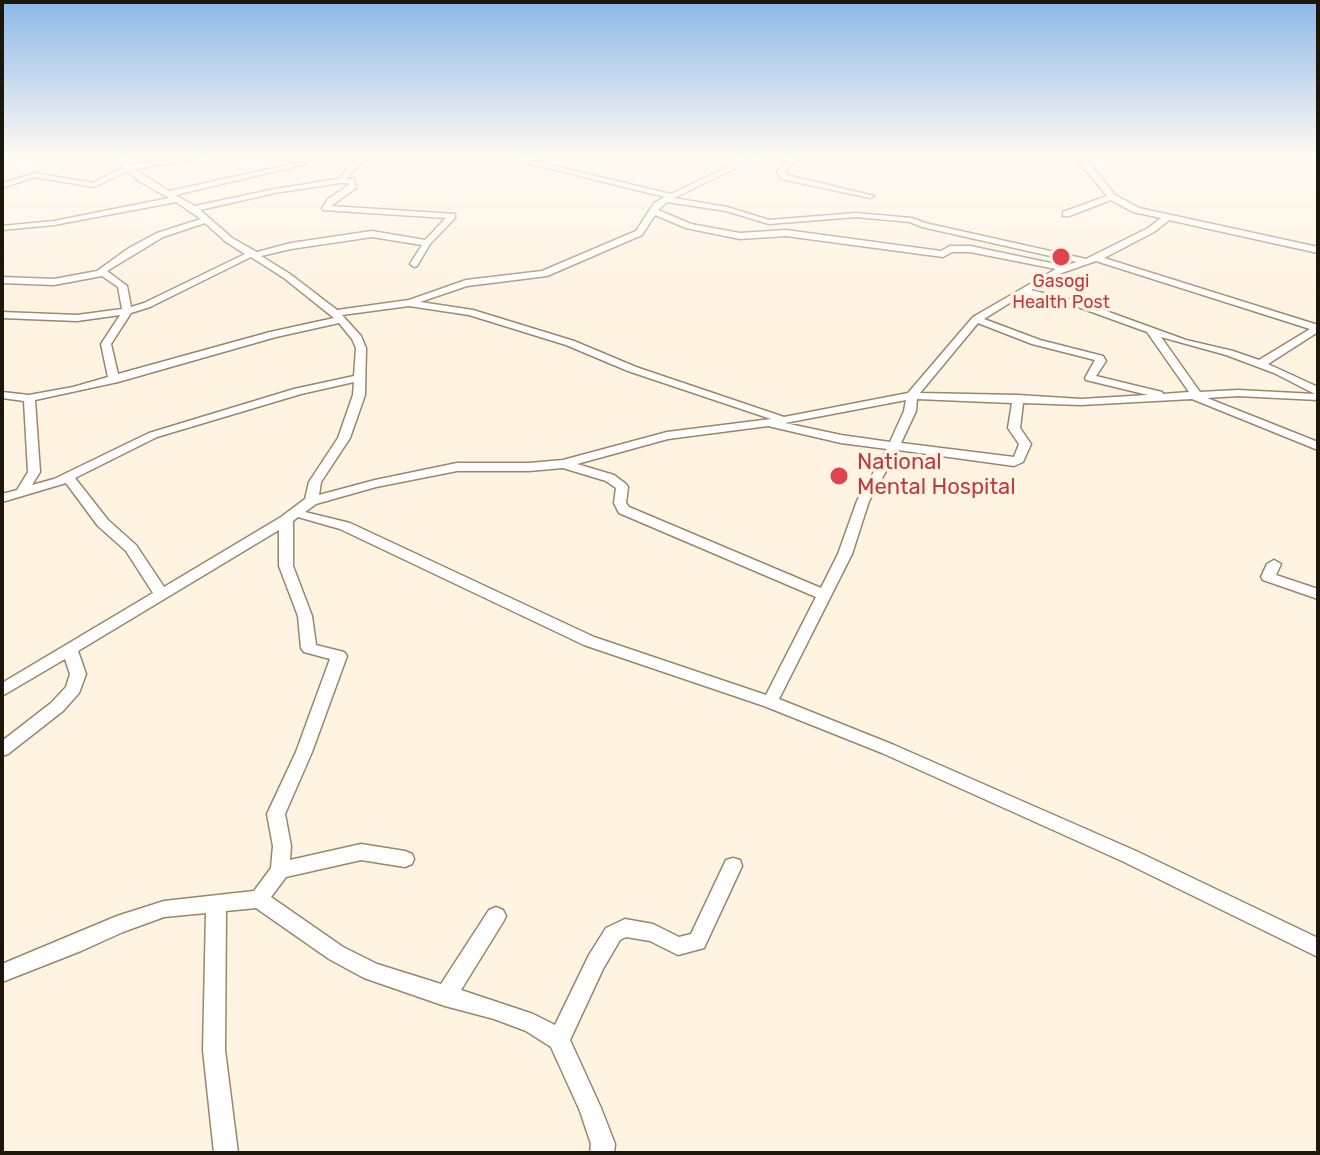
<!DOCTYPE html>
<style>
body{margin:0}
#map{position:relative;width:1320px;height:1155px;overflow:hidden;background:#fff3e1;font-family:Rubik,sans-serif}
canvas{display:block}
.frame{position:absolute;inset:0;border:4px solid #1d160b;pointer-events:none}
</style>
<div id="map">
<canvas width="1320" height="1155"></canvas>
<div class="frame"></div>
</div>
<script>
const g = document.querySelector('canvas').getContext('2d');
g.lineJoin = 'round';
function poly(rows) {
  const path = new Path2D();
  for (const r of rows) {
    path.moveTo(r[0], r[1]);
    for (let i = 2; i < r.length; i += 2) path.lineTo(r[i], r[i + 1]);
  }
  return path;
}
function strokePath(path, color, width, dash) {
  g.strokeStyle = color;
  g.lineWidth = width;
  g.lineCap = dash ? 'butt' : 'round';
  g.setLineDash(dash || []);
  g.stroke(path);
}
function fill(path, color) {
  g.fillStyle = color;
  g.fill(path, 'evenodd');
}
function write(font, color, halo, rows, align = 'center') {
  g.font = font + ' Rubik,sans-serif';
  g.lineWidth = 7;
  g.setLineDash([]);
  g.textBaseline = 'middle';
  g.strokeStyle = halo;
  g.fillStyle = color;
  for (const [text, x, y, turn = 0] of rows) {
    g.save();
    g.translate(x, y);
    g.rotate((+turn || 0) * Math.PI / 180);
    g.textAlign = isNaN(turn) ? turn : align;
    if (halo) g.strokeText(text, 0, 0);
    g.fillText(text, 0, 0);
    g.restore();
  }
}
const minor = poly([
 [110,156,118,156,130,165,194,156,212,156,134,169,169,191,302,162,306,164,175,195,195,206,275,189,338,179,359,156,367,156,346,179,354,179,356,188,331,206,455,214,455,218,430,244,417,266,414,267,410,264,422,245,372,237,291,249,261,256,290,274,337,310,409,300,466,280,542,271,636,231,654,203,665,197,499,156,512,156,671,194,750,156,760,156,674,198,727,207,769,220,856,213,912,218,925,223,1086,259,1148,228,1161,218,1133,212,1111,200,1069,216,1063,216,1063,212,1107,196,1081,164,1069,156,1078,156,1087,160,1115,195,1139,208,1318,247,1318,253,1169,220,1154,232,1104,258,1318,325,1318,332,1268,364,1318,387,1318,400,1238,396,1207,398,1318,442,1318,450,1192,399,1081,405,1023,403,1020,428,1031,444,1023,462,1014,466,898,450,869,501,852,554,779,699,894,745,1136,851,1318,938,1318,957,1122,861,882,753,764,706,584,645,340,529,298,517,293,521,293,566,312,616,316,645,344,652,347,656,312,752,285,814,291,846,290,860,361,844,405,851,412,854,414,859,412,864,405,867,361,860,286,877,271,897,343,947,377,964,441,984,489,910,496,907,503,910,506,916,503,922,461,990,533,1014,555,1025,589,955,606,928,625,919,653,924,679,937,691,934,726,860,733,858,740,860,742,866,704,948,678,955,650,941,626,937,620,940,603,969,570,1040,601,1108,615,1144,614,1153,590,1153,591,1144,580,1111,551,1047,526,1031,494,1019,445,1006,364,978,329,959,256,908,226,911,225,1050,238,1153,214,1153,203,1050,206,913,164,917,123,932,81,951,2,982,2,964,117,916,164,901,254,891,271,868,273,846,267,814,296,752,330,659,304,652,301,648,298,616,279,566,279,530,78,651,86,674,79,693,63,711,8,754,2,756,2,741,51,703,66,687,70,674,65,659,2,696,2,683,153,593,126,551,98,526,66,483,2,502,2,494,17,490,28,472,24,401,2,398,2,392,29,395,73,387,108,377,101,344,120,315,77,321,2,318,2,312,77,315,122,309,118,287,102,276,54,285,2,283,2,277,54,279,97,271,129,248,157,233,201,219,176,202,54,225,2,230,2,226,54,221,169,198,139,181,127,171,94,187,35,177,2,188,2,183,35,173,93,183,123,167,110,156],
 [340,183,348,183,349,185,328,199,322,208,323,210,446,218,425,240,372,231,291,243,257,252,232,238,200,210,275,193,340,183],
 [667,202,726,211,769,224,856,217,910,222,922,227,1077,262,1065,266,970,246,950,246,941,251,786,230,740,233,691,224,658,210,667,202],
 [655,215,686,228,740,239,786,236,943,257,952,252,970,252,1056,269,973,317,908,393,784,417,636,367,574,341,473,310,420,302,467,286,547,276,642,235,655,215],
 [205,223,226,242,245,254,144,303,131,307,127,286,107,271,163,237,205,223],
 [251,257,284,278,334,318,270,332,118,374,111,344,131,313,150,307,251,257],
 [1096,261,1310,329,1259,360,1233,351,1186,340,1084,303,1031,290,1056,275,1096,261],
 [1024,294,1078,307,1147,332,1189,392,1163,394,1162,392,1096,376,1106,361,1103,356,1040,340,984,319,1024,294],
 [409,306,469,315,566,345,628,371,771,419,667,432,563,460,529,463,457,463,375,480,319,495,321,482,350,438,365,395,366,348,361,336,342,315,409,306],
 [339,323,352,339,356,348,354,376,294,389,149,433,54,479,32,485,40,472,35,400,118,382,276,337,339,323],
 [978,323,1032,344,1095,360,1085,378,1086,380,1148,395,1081,399,1018,395,920,393,978,323],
 [1161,337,1226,355,1274,373,1315,394,1238,390,1200,392,1161,337],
 [354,382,353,395,338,438,309,482,305,499,281,517,164,587,136,545,108,520,75,478,157,437,301,394,354,382],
 [917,399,1012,403,1008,428,1019,444,1014,457,901,443,916,411,917,399],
 [906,400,904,411,890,442,841,435,785,423,906,400],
 [768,426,841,443,887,449,857,501,838,554,821,588,629,507,626,503,628,487,626,484,614,475,577,464,668,439,768,426],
 [563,468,606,481,616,488,614,503,619,513,816,597,766,695,594,637,350,523,305,512,316,504,376,487,457,471,529,471,563,468],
 [792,156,800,156,785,172,787,175,874,196,870,198,781,179,777,172,792,156],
 [1274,560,1281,564,1276,575,1318,589,1318,599,1263,580,1261,577,1267,564,1274,560]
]);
strokePath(minor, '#99876c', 3);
fill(minor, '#fff');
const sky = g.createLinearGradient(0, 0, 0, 318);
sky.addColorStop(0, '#8db8e8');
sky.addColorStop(0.49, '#fffaf2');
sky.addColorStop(1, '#fffaf200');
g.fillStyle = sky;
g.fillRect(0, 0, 1320, 318);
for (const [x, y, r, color] of [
 [1061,257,10,"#e0444e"],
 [839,476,10,"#e0444e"]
]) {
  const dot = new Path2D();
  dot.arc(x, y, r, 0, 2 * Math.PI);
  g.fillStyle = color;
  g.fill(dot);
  strokePath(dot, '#fff3e1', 3);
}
write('18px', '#be3a42', '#fff3e1', [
 ["Gasogi",1061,282],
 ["Health Post",1061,303]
]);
write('22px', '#be3a42', '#fff3e1', [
 ["National",857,463],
 ["Mental Hospital",857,488]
], 'left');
</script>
